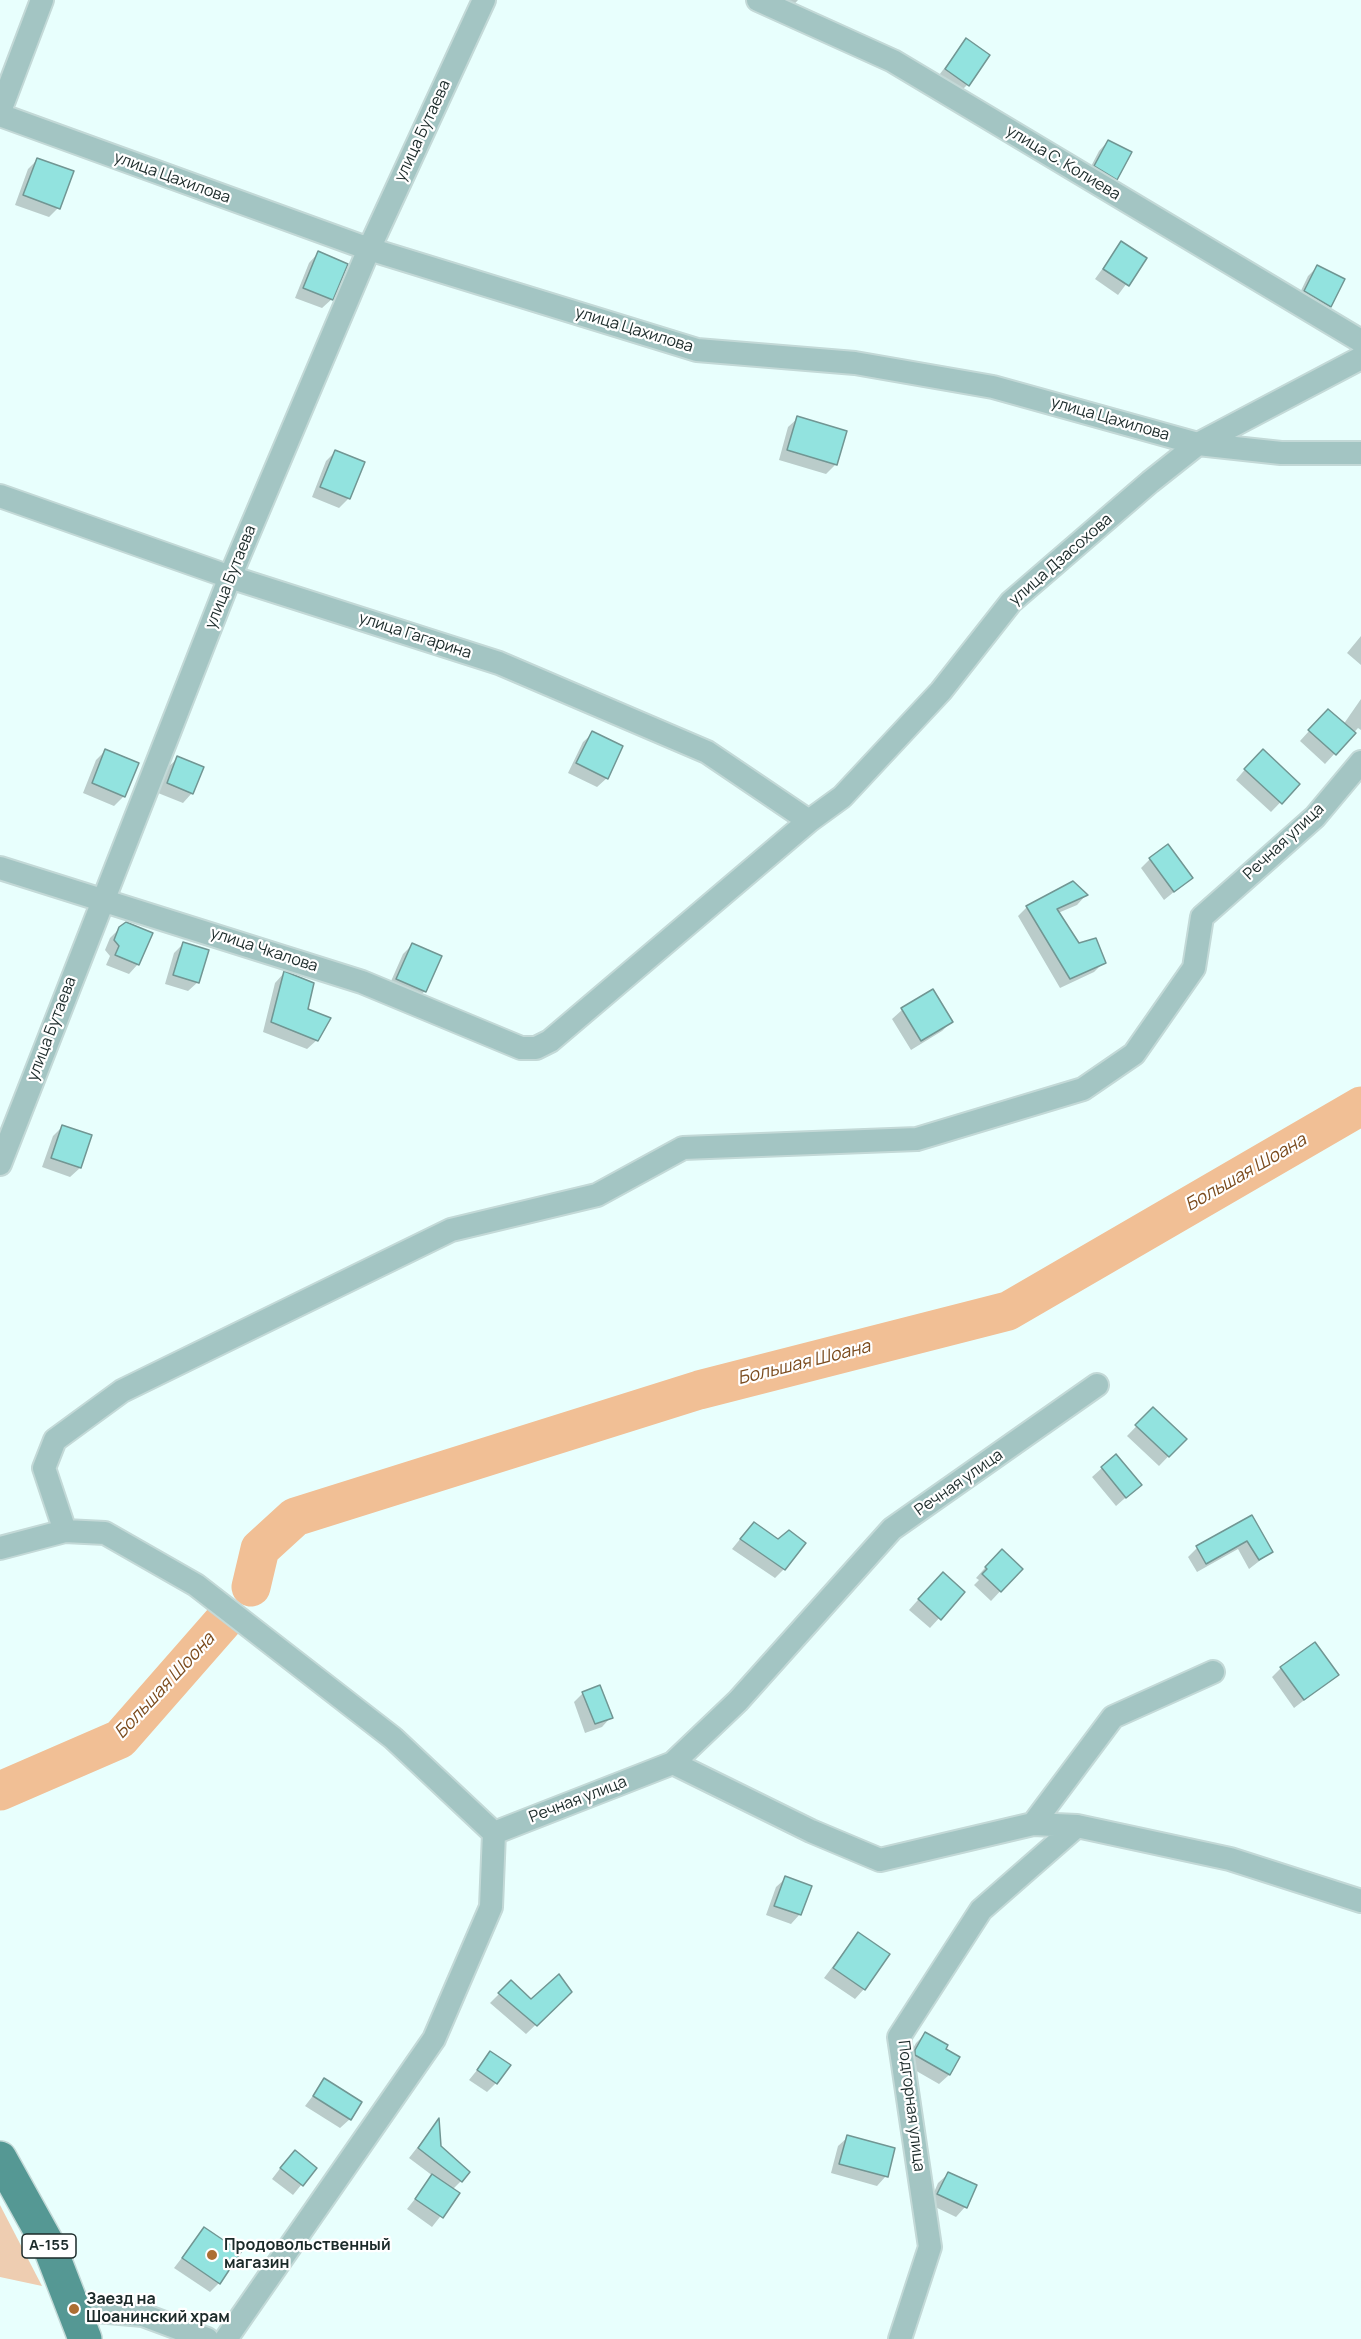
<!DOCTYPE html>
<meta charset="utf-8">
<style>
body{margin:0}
canvas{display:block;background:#e8fffd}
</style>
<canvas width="1361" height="2339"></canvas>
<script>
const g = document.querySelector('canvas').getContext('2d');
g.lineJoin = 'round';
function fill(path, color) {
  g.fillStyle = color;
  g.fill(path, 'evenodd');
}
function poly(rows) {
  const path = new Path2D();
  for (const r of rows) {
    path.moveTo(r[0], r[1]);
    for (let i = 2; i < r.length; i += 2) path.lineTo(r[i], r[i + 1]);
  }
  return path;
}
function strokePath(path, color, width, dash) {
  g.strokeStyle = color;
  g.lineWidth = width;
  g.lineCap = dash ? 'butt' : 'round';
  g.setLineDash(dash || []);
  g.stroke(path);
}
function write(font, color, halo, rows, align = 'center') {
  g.font = font + ' Manrope,sans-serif';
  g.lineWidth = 4.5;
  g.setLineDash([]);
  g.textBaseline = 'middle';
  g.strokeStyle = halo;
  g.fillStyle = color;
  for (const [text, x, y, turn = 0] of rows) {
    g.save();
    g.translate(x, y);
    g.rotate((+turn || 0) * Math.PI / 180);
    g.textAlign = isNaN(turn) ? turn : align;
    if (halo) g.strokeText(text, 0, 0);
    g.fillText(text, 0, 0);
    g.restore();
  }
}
fill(poly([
 [0,2205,42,2286,0,2277]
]), '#eecdb1');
fill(poly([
 [772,0,798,0,788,11],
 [966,40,967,85,958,94,936,79],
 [1108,141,1116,179,1107,188,1086,176,1099,151],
 [37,160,58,208,49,217,15,205,28,169],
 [1121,243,1145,259,1118,295,1095,279],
 [318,253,332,299,322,308,295,298,309,263],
 [1317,267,1330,306,1320,315,1296,301,1308,276],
 [798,418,836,464,826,474,779,460,788,427],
 [336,451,349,498,339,508,312,497,326,461],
 [1361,636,1361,665,1347,653],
 [1361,699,1361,730,1358,728,1325,764,1300,741,1319,720,1343,725],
 [593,733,607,778,597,787,568,773,583,742],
 [105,751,124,796,114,806,83,793,96,760],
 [178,758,192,793,183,803,158,793,168,767],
 [1253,760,1298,784,1271,812,1236,780],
 [1150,859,1191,878,1164,900,1141,868],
 [1086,895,1077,905,1058,913,1079,945,1104,962,1094,972,1060,988,1018,916,1027,907],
 [120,928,138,964,129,974,106,965,110,956,105,950,110,938],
 [184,943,198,982,188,991,165,984,174,953],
 [412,945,425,991,415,1000,388,988,403,954],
 [284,973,306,1010,317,1040,307,1049,263,1032,275,983],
 [932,991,951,1022,942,1031,911,1050,892,1019,902,1010],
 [62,1127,80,1168,70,1177,42,1167,53,1136],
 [1153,1409,1185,1439,1159,1466,1127,1436],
 [1102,1468,1140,1485,1116,1506,1092,1477],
 [1251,1517,1271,1552,1249,1569,1238,1549,1197,1572,1188,1557,1197,1548],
 [745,1533,784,1569,775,1578,732,1549],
 [992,1560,1021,1569,991,1601,974,1585,979,1580,976,1578],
 [933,1583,963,1592,930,1628,909,1610],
 [1281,1668,1337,1675,1294,1708,1272,1677],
 [583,1693,611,1717,602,1727,585,1733,574,1702],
 [786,1878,800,1914,791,1924,766,1915,776,1887],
 [858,1933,864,1989,855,1999,824,1978],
 [511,1982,531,2001,570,1992,526,2034,490,2003],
 [925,2034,958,2058,949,2075,939,2084,906,2065,906,2061,916,2043],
 [491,2053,496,2083,487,2092,469,2080],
 [325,2080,350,2119,340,2128,305,2106],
 [438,2121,440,2147,461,2181,452,2190,458,2194,432,2227,407,2209,433,2176,409,2158],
 [848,2137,886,2176,877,2186,831,2173,838,2146],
 [285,2162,315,2168,293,2195,272,2179],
 [948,2174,965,2207,956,2217,929,2204,938,2183],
 [204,2229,219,2283,210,2292,174,2268]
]), '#0003');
strokePath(poly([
 [251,1587,260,1549,295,1517,699,1390,1008,1311,1361,1106],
 [0,1791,120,1739,226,1618]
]), '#f1bf95', 39);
const building = poly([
 [966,38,990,55,969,86,945,69,966,38],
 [1108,140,1132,152,1117,180,1094,166,1108,140],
 [37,158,74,171,60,209,23,195,37,158],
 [1121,241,1147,258,1129,286,1103,269,1121,241],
 [318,251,348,264,333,300,303,288,318,251],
 [1317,265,1345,279,1331,307,1304,291,1317,265],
 [797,416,847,431,837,465,787,450,797,416],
 [335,450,365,462,350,499,320,487,335,450],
 [1328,709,1356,733,1336,755,1308,730,1328,709],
 [592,731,623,746,608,779,576,763,592,731],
 [105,749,139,763,125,797,92,783,105,749],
 [1263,749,1300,784,1282,804,1244,769,1263,749],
 [177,756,204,767,193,794,167,783,177,756],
 [1168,844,1193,878,1174,892,1149,858,1168,844],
 [1073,881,1088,895,1057,909,1079,943,1096,938,1106,963,1070,979,1026,906,1073,881],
 [126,922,153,933,139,965,115,955,119,946,114,940,119,927,126,922],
 [183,942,209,950,199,983,173,975,183,942],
 [412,943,442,956,426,992,396,979,412,943],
 [284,971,314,983,308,1009,331,1018,318,1041,271,1022,284,971],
 [933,989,953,1022,921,1041,901,1008,933,989],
 [62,1125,92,1135,81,1168,51,1158,62,1125],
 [1153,1407,1187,1439,1169,1457,1135,1425,1153,1407],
 [1116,1454,1142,1485,1126,1498,1101,1467,1116,1454],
 [1252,1515,1273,1552,1259,1560,1247,1541,1206,1564,1196,1546,1252,1515],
 [754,1522,778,1539,789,1530,806,1543,785,1570,740,1539,754,1522],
 [1002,1549,1023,1569,1001,1592,982,1574,987,1569,985,1567,1002,1549],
 [943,1572,965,1592,941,1620,918,1599,943,1572],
 [1315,1642,1339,1675,1304,1700,1280,1667,1315,1642],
 [600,1685,613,1718,595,1724,582,1692,600,1685],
 [785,1876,812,1886,801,1915,774,1906,785,1876],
 [858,1932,890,1954,865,1990,833,1968,858,1932],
 [559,1974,572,1992,537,2026,498,1993,511,1980,531,1999,559,1974],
 [925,2032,948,2045,946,2049,960,2057,950,2075,915,2055,915,2050,925,2032],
 [490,2051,511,2065,497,2084,477,2070,490,2051],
 [324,2078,362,2102,351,2120,313,2096,324,2078],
 [439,2118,441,2146,470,2172,462,2182,418,2148,439,2118],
 [847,2135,895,2148,888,2177,839,2164,847,2135],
 [295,2150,317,2168,303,2186,280,2168,295,2150],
 [948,2172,977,2185,967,2208,937,2194,948,2172],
 [432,2174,460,2193,443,2218,415,2199,432,2174],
 [204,2227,241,2252,220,2284,182,2258,204,2227]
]);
fill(building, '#92e3df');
strokePath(building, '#719693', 1.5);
const street = poly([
 [758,0,893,61,1361,341],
 [0,111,42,0],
 [0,115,369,249,697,350,855,363,993,387,1198,444,1281,453,1361,453],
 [0,496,230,577,499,663,707,752,809,821],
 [0,868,362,982,521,1048,536,1048,550,1041,809,821,842,797,941,691,1011,602,1150,482,1198,444,1361,358],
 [0,1164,230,577,369,249,484,0],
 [65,1531,44,1468,55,1440,122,1391,451,1230,597,1195,683,1148,917,1139,1083,1089,1134,1054,1194,968,1202,917,1315,817,1361,762],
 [0,1548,65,1531,105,1533,196,1585,393,1738,494,1833],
 [673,1763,811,1831,880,1860,1033,1824,1077,1826,1230,1859,1361,1901],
 [1033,1824,1113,1717,1213,1672],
 [73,2309,143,2315,207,2339],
 [226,2339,434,2039,491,1907,494,1833,673,1763,738,1701,892,1529,1097,1385],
 [900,2339,930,2247,899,2037,981,1910,1077,1826]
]);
const primary = poly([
 [0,2158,50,2248,85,2339]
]);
strokePath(street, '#c3d9d7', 26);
strokePath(primary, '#c3d9d7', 36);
strokePath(street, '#a3c5c3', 22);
strokePath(primary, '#559894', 33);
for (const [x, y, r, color] of [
 [212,2255,6,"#ac6e33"],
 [74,2309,6,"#ac6e33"]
]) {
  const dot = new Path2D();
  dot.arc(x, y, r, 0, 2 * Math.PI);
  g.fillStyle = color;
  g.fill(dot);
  strokePath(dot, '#fff', 2);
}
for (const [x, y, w] of [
 [49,2246,54]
]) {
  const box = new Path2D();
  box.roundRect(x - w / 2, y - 12, w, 24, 4.5);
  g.fillStyle = '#fff';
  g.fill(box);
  strokePath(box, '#1b2a29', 1.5);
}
write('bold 15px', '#1b2a29', null, [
 ["А-155",49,2246]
]);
write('16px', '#1b2a29', '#fff', [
 ["улица Бутаева",423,131,-65],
 ["улица С. Колиева",1063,163,31],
 ["улица Цахилова",172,178,20],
 ["улица Цахилова",634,330,17],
 ["улица Цахилова",1110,419,16],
 ["улица Дзасохова",1061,560,-41],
 ["улица Бутаева",231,577,-68],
 ["улица Гагарина",415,636,18],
 ["Речная улица",1284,842,-43],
 ["улица Чкалова",264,950,18],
 ["улица Бутаева",52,1029,-69],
 ["Речная улица",959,1483,-35],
 ["Речная улица",578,1800,-21],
 ["Подгорная улица",911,2106,83]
]);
write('bold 16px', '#1b2a29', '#fff', [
 ["Продовольственный",224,2246],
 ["магазин",224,2264],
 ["Заезд на",86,2300],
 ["Шоанинский храм",86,2318]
], 'left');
write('italic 18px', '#7b4b1d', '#fff', [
 ["Большая Шоана",1246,1173,-30],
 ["Большая Шоана",804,1363,-14],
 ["Большая Шоона",165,1686,-47]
]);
</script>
